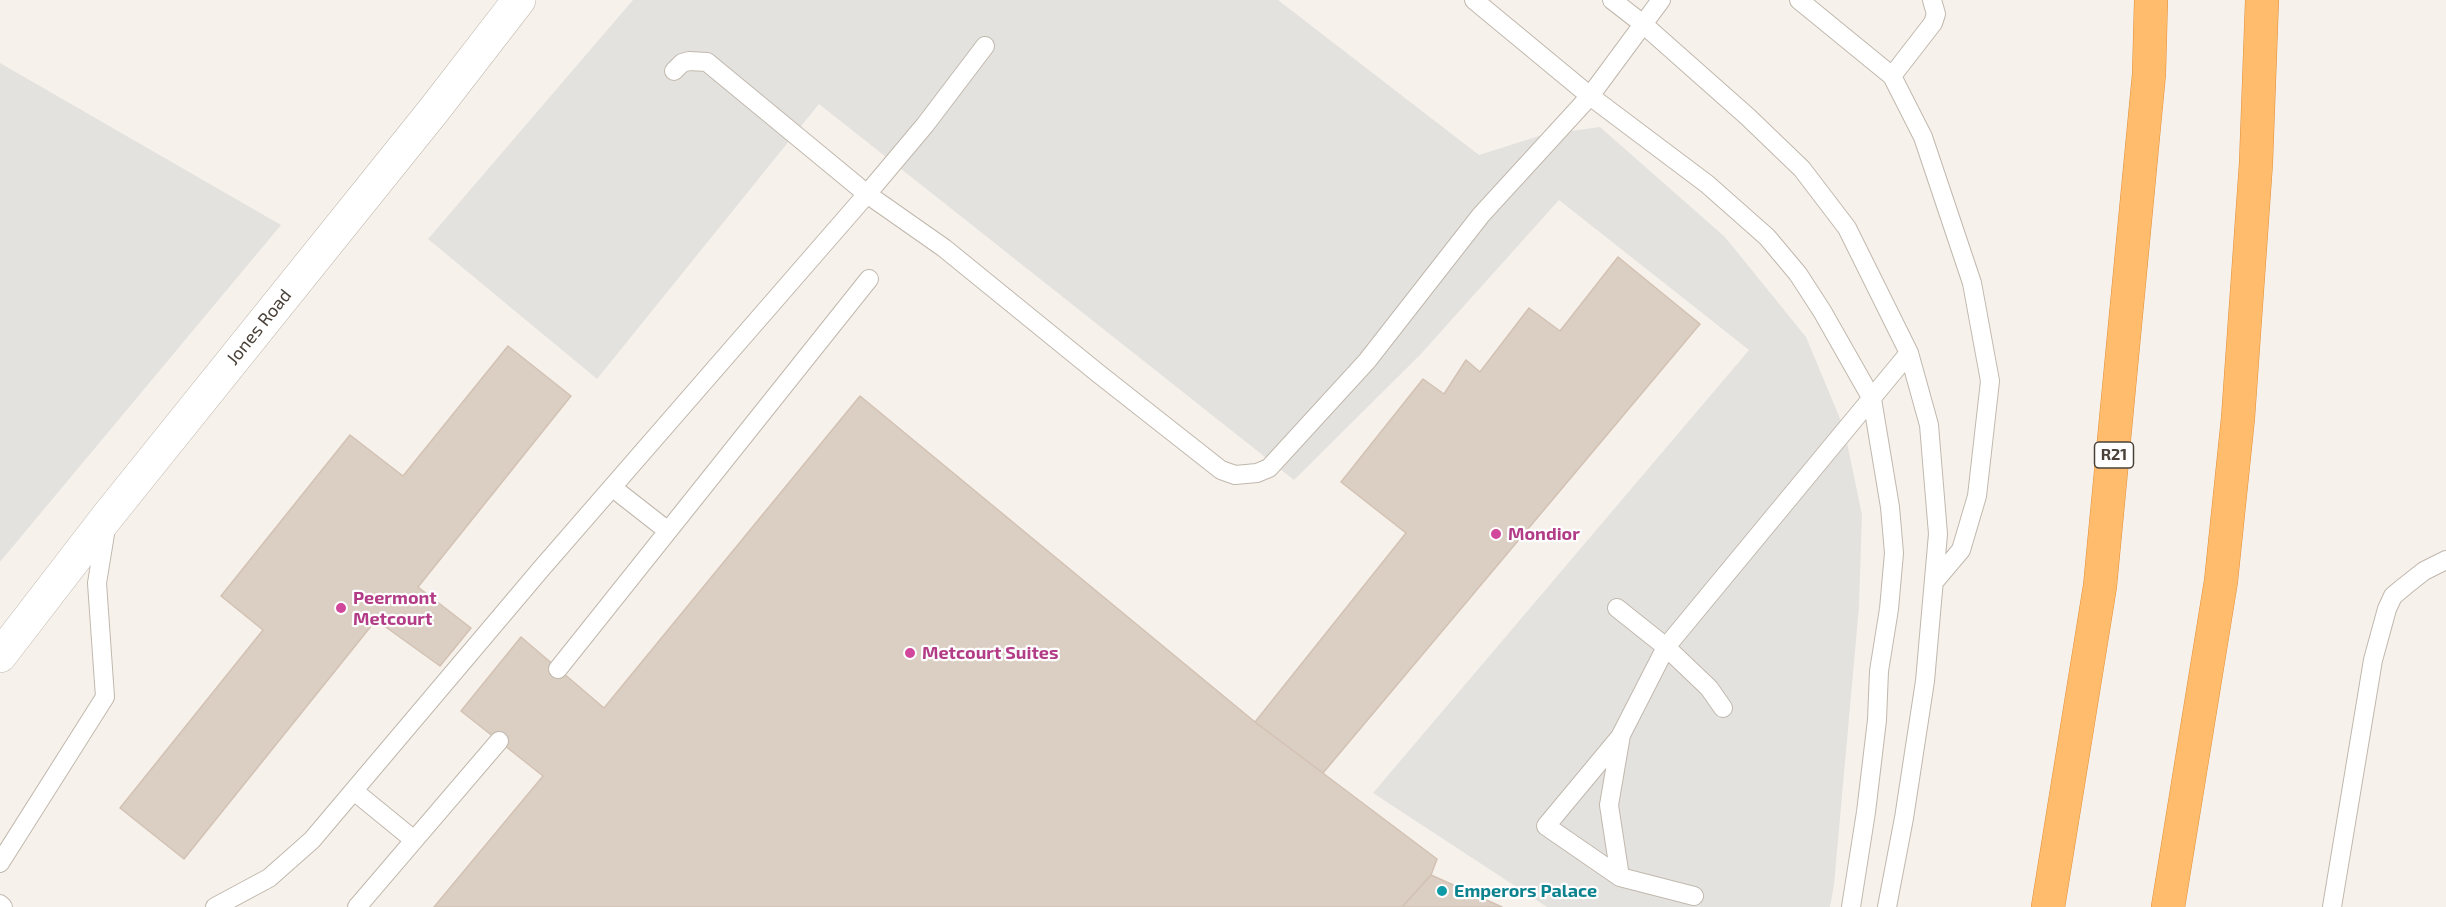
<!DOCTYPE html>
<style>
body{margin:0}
canvas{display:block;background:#f6f1eb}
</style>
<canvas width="2446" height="907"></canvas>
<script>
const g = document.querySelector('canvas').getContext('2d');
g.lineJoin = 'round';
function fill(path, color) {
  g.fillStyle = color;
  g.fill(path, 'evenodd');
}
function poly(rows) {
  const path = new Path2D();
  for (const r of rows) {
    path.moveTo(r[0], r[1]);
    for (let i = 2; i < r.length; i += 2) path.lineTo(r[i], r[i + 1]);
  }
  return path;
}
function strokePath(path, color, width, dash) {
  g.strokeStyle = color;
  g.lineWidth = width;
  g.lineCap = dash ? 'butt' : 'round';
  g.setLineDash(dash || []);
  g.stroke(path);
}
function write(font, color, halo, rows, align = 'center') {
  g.font = font + ' "Exo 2",sans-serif';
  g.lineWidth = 4.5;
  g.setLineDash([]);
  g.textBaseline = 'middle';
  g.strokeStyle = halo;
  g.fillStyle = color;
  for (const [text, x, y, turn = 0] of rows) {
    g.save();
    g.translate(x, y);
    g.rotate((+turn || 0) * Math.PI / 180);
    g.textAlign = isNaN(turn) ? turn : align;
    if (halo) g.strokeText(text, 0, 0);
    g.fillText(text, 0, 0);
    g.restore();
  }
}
fill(poly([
 [633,0,1278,0,1479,155,1542,135,1600,127,1725,237,1806,337,1844,428,1862,515,1859,607,1834,885,1830,907,1547,907,1373,793,1749,350,1559,200,1420,355,1294,480,819,104,597,379,428,239],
 [0,63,281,225,0,562]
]), '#e4e2df');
const building = poly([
 [1618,257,1700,324,1323,773,1255,722,1406,533,1341,482,1423,379,1444,394,1466,360,1480,372,1529,308,1560,331,1618,257],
 [508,346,571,396,418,587,471,628,440,666,376,620,184,859,120,808,263,630,221,596,350,435,403,476,508,346],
 [860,396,1255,722,1437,859,1431,875,1402,907,434,907,543,776,461,711,521,637,604,708,860,396],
 [1431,875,1502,907,1402,907,1431,875]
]);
fill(building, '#dbcec3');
strokePath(building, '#d3c2b3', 1.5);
const service = poly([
 [1474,0,1590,96,1707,184,1767,237,1798,274,1822,311,1872,399,1890,507,1894,553,1889,609,1879,671,1877,720,1866,812,1851,907],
 [1612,0,1643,24,1748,117,1802,169,1847,228,1909,353,1929,425,1938,534,1925,681,1904,818,1887,907],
 [1799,0,1892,76,1923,137,1972,283,1990,381,1977,496,1961,550,1934,582],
 [674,71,682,63,689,61,707,62,867,194,925,125,985,46],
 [1892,76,1933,23,1936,14,1932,0],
 [613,488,668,531],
 [1617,608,1666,647,1709,688,1723,708],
 [558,669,869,279],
 [1620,737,1546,826,1620,877,1694,896],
 [354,791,414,840],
 [0,863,105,697,97,583,106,528],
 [1620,877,1609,805,1621,735,1666,647,1909,353],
 [0,904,3,907],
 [215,907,269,878,312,840,541,569,867,194,944,248,1099,374,1221,470,1235,475,1257,473,1269,468,1367,361,1481,215,1590,96,1661,0],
 [357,907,499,741],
 [2332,907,2373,660,2387,609,2393,596,2405,586,2424,571,2446,560]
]);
const tertiary = poly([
 [0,656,107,517,434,110,519,0]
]);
const motorway = poly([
 [2048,907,2100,586,2149,74,2151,0],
 [2168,907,2221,581,2238,418,2256,163,2262,0]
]);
strokePath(service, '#c1b8ad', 20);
strokePath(tertiary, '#c1b8ad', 34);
strokePath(motorway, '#e18f3a', 34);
strokePath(service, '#fff', 18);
strokePath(tertiary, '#fff', 33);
strokePath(motorway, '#ffbc6c', 33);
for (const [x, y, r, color] of [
 [1496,534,6,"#d1479c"],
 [341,608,6,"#d1479c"],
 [910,653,6,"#d1479c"],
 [1442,891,6,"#0f9aa8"]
]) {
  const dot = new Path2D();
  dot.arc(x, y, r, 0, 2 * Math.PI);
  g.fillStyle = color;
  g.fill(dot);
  strokePath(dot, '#fff', 2);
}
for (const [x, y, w] of [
 [2114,455,39]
]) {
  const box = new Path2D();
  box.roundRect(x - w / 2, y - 13, w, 26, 4.5);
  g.fillStyle = '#fff';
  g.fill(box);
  strokePath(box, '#4a4138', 1.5);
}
write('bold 16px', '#4a4138', null, [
 ["R21",2114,455]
]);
write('18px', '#4a4138', '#fff', [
 ["Jones Road",259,327,-51]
]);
write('bold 18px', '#b23c85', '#fff', [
 ["Mondior",1508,534],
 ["Peermont",353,598],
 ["Metcourt",353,619],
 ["Metcourt Suites",922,653]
], 'left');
write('bold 18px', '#0d838f', '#fff', [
 ["Emperors Palace",1454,891]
], 'left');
</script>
